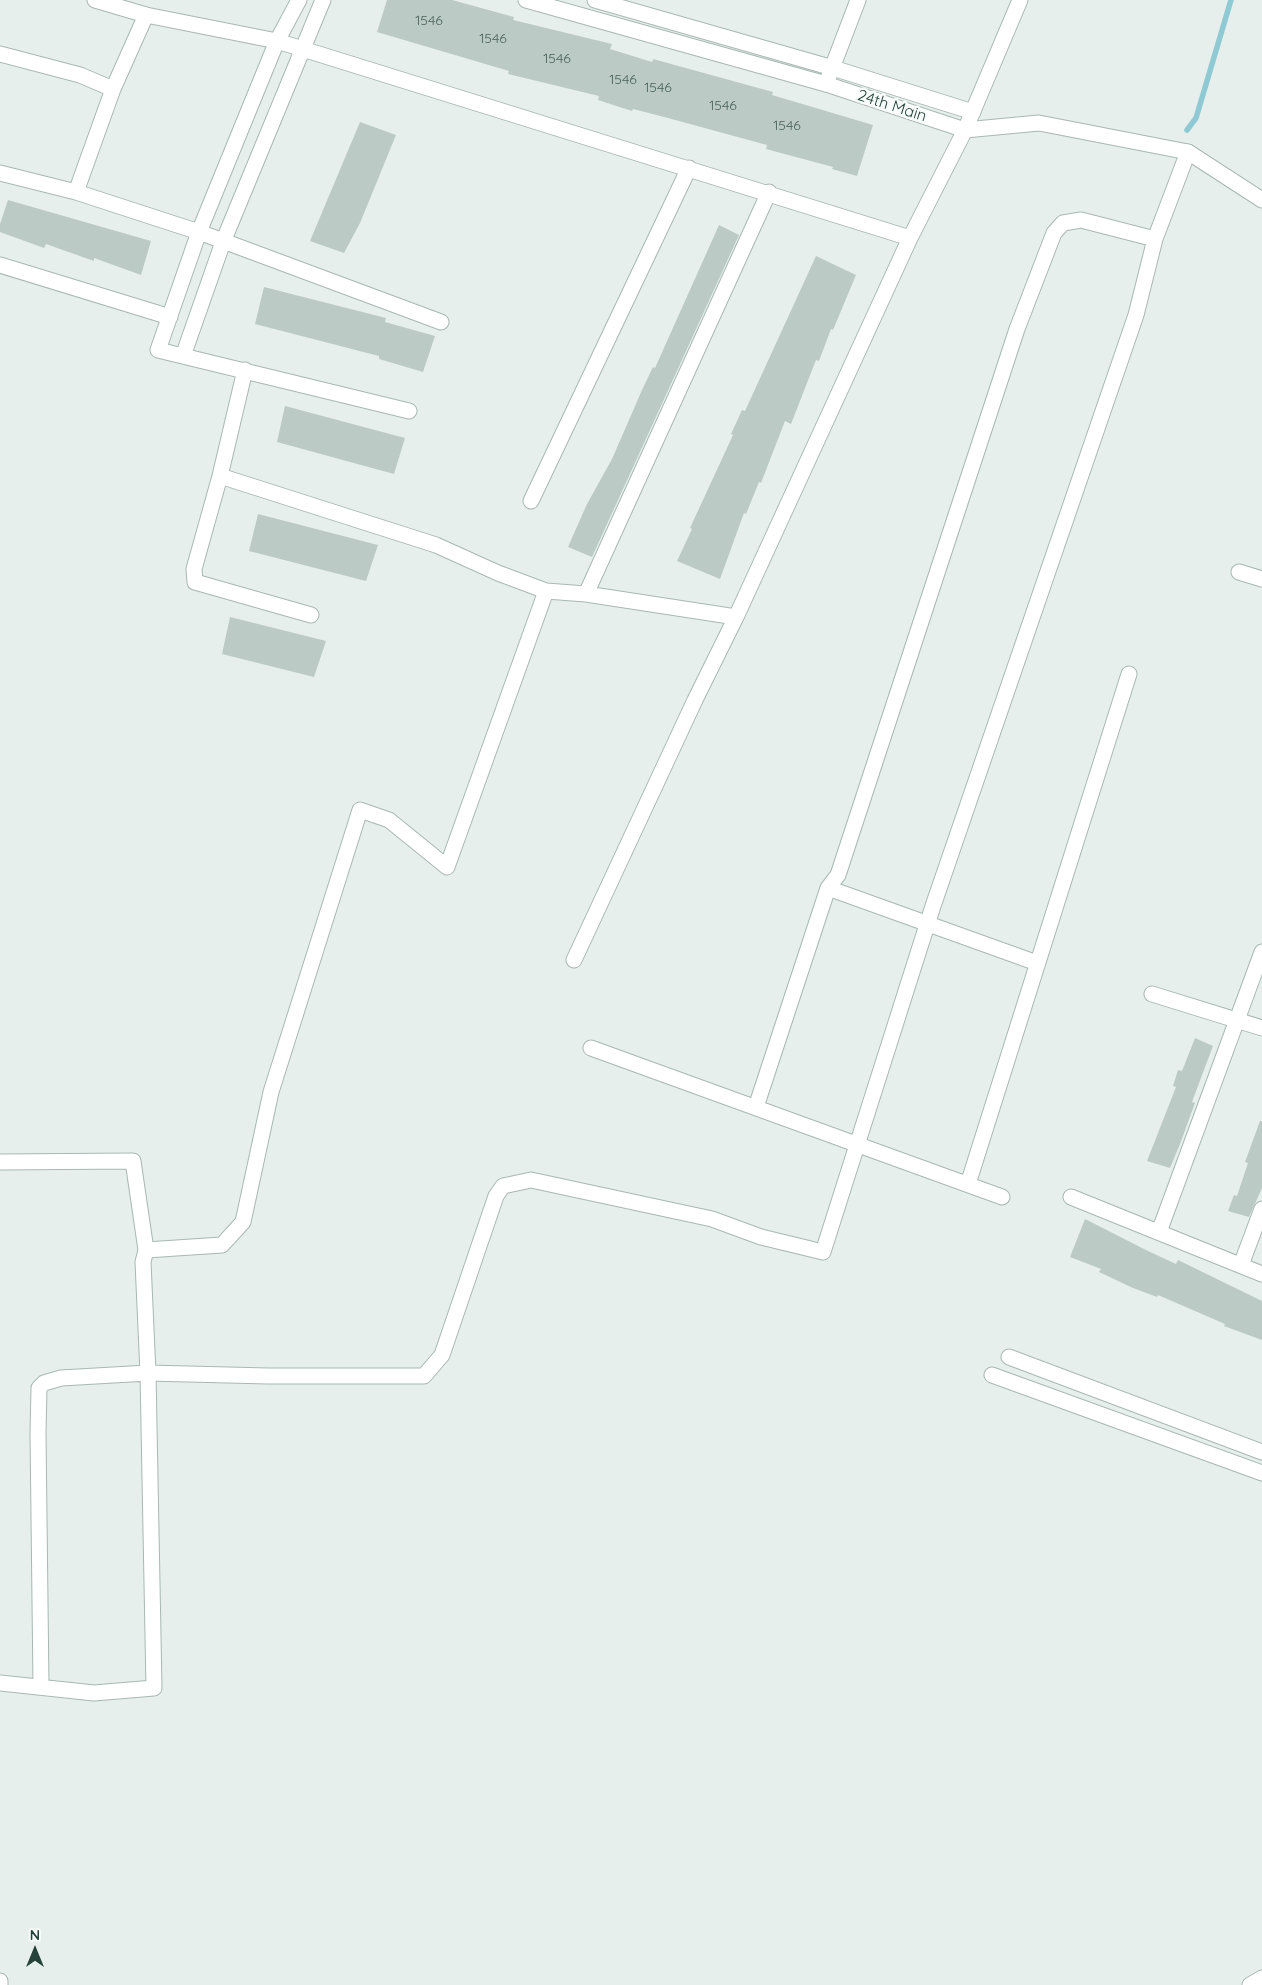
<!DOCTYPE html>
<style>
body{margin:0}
#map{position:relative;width:1262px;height:1985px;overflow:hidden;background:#e6efeb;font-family:Quicksand,sans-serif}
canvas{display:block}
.north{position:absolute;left:10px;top:1925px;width:50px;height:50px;-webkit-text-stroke:4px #f7fbf9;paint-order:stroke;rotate:0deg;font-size:14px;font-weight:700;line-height:20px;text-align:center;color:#24423a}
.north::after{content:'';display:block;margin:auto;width:18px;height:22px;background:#24423a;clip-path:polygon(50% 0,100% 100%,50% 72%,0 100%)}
</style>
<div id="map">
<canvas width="1262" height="1985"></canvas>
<div class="north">N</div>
</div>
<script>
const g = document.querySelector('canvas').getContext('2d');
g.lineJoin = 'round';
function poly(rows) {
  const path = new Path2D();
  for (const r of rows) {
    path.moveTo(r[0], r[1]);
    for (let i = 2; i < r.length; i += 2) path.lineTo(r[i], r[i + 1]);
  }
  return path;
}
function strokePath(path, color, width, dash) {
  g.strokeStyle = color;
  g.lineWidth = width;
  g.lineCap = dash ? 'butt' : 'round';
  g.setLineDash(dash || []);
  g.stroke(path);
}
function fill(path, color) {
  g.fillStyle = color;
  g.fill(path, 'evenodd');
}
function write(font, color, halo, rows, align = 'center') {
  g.font = font + ' Quicksand,sans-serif';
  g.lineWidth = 5;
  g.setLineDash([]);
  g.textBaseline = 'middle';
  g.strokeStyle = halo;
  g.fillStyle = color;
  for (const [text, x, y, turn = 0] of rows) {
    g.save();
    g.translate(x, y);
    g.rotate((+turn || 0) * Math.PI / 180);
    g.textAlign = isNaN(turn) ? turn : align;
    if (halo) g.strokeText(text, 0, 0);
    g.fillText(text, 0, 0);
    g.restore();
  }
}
strokePath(poly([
 [1187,130,1196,118,1231,0]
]), '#8ec9d4', 5.5);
fill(poly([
 [387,0,452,0,514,17,513,20,612,44,610,49,652,62,653,59,773,92,772,95,873,125,857,176,832,169,833,167,766,149,767,145,668,118,633,109,632,111,598,100,599,96,508,74,509,71,377,32],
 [360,122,396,135,360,223,344,253,310,241],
 [8,200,151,241,141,275,94,258,94,261,46,244,44,248,0,232,0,224],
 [719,225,739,235,592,557,568,547,587,504,612,459,642,390,653,367,655,368],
 [816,256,856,275,833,330,831,329,819,361,816,360,791,424,785,421,761,483,759,482,746,514,744,513,720,579,677,561,692,529,690,528,733,435,731,434,742,410,745,411],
 [264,287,386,318,385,322,435,336,423,372,379,359,379,356,255,324],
 [285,406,405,438,394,474,277,442],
 [258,514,378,545,366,581,249,551],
 [230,617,326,641,314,677,222,654],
 [1195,1038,1213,1046,1192,1102,1195,1103,1180,1144,1170,1168,1147,1161,1176,1087,1173,1086,1178,1070,1182,1071],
 [1260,1121,1262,1121,1262,1188,1249,1217,1228,1211,1234,1195,1237,1196,1248,1163,1245,1162],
 [1085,1219,1148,1251,1176,1264,1178,1260,1262,1301,1262,1340,1224,1326,1225,1324,1158,1295,1157,1297,1133,1288,1099,1272,1101,1269,1070,1257]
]), '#bbcac4');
const minor = poly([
 [95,0,146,15,277,41,910,238],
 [299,0,277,41,199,232,158,350,409,411],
 [0,54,80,75,113,89],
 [826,84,858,0],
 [0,173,76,192,199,232,441,322],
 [76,192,113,89,146,15],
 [0,265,170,317],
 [183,356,223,242,323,0],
 [245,370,220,476,194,569,195,582,311,615],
 [220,476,436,545,498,573,546,591,586,594,736,617],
 [531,501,689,168],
 [1239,572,1262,579],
 [586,594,769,192],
 [828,888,1037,963],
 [574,960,695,700,736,617,910,238,965,130,1020,0],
 [1152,994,1262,1028],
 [591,1048,1002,1197],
 [756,1107,828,888,838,875,1017,329,1054,233,1063,223,1081,220,1155,239],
 [0,1162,133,1161,146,1250,143,1262,148,1373,154,1688,94,1693,0,1683],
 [968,1184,1129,674],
 [1071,1197,1262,1274],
 [1159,1232,1262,952],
 [146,1250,222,1245,243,1222,271,1092,360,810,389,820,447,867,546,591],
 [1241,1265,1262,1209],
 [1009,1357,1262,1452],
 [992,1375,1262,1473],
 [41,1686,38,1433,39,1388,44,1383,61,1378,148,1373,268,1376,424,1376,442,1355,496,1196,503,1186,531,1180,712,1219,761,1237,823,1252,933,906,1136,315,1155,239,1188,152],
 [0,1981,0,1985],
 [1250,1985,1262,1978]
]);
const tertiary = poly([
 [526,0,826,84,965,130,1039,123,1188,152,1262,200],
 [595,0,833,68,973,112]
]);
strokePath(minor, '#a8b8b2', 17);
strokePath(tertiary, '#a8b8b2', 17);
strokePath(minor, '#fff', 15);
strokePath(tertiary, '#fff', 15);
write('14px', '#4a645c', null, [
 ["1546",429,21],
 ["1546",493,39],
 ["1546",557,59],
 ["1546",623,80],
 ["1546",658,88],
 ["1546",723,106],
 ["1546",787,126]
]);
write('16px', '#24423a', '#f7fbf9', [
 ["24th Main",892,106,18]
]);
</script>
